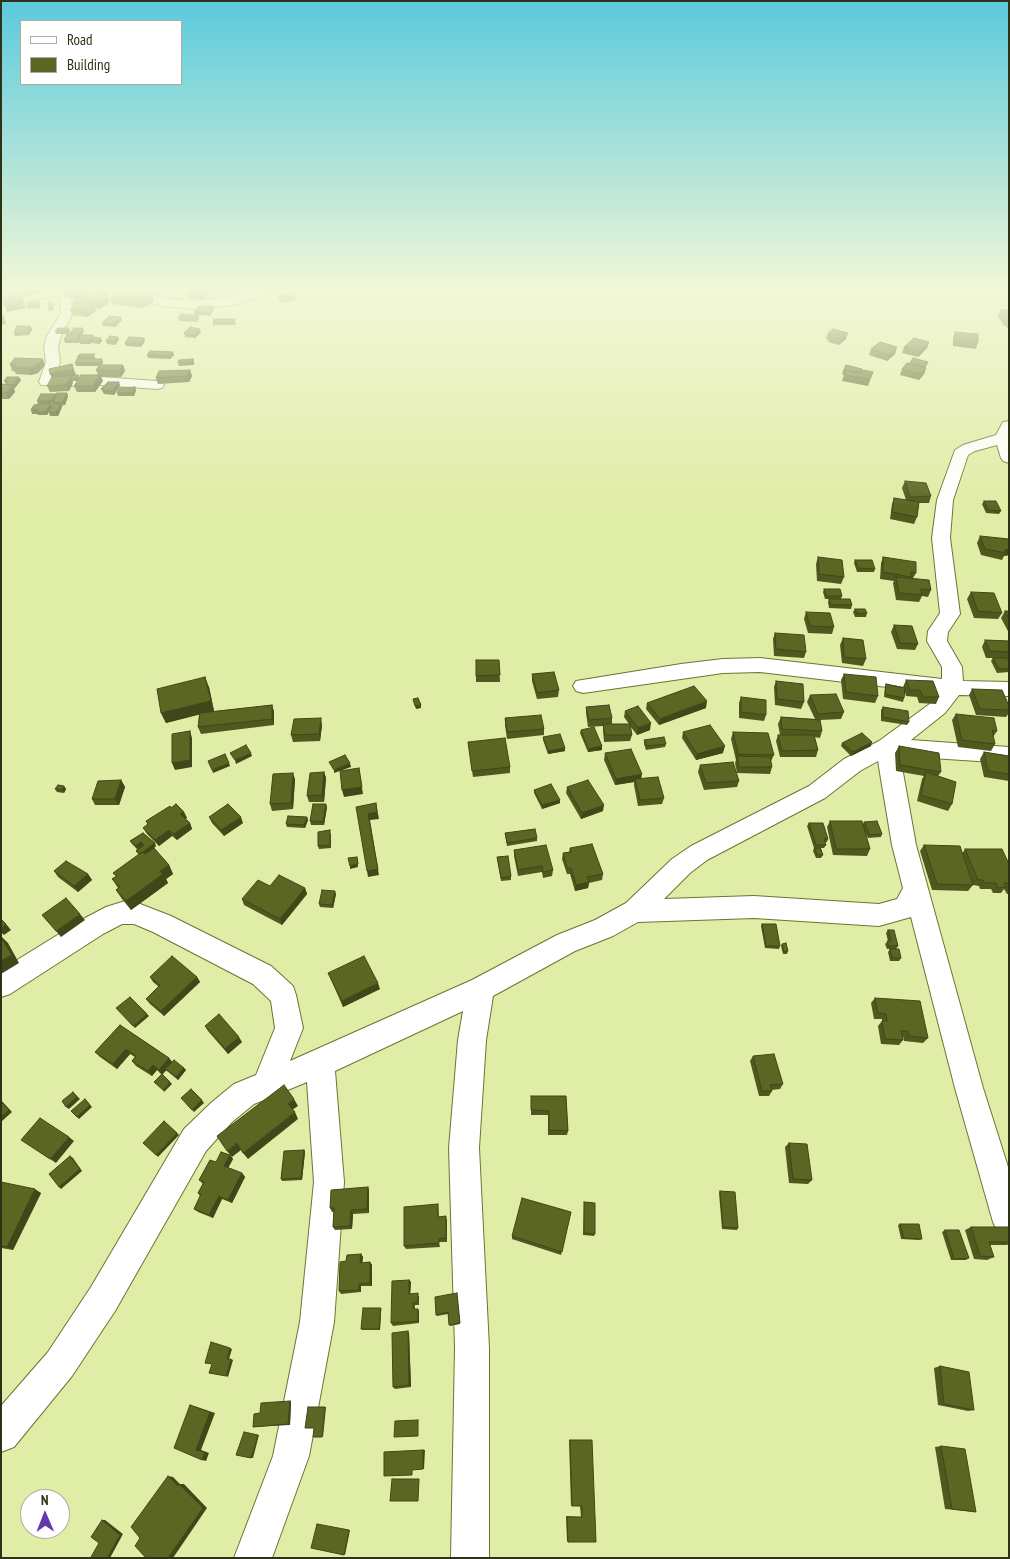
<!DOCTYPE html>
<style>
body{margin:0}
#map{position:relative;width:1010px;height:1559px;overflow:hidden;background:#e0eda7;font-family:"PT Sans Narrow",sans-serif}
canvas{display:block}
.frame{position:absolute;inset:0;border:2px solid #2e3216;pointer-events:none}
.legend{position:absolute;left:20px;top:20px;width:162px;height:65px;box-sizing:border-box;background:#fff;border:1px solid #abada2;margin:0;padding:6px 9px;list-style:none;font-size:15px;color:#2e3216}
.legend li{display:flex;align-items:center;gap:10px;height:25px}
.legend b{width:25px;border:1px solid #abada2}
.north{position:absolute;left:20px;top:1489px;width:50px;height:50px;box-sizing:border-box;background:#fff;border:1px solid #abada2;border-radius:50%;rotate:359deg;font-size:14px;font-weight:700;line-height:20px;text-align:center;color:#2e3216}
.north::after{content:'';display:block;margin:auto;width:18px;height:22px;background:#6637ae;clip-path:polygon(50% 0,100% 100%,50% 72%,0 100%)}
</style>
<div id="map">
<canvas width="1010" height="1559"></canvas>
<div class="frame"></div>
<ul class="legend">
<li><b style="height:6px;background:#fff"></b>Road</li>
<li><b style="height:14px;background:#5c6623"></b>Building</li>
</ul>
<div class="north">N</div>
</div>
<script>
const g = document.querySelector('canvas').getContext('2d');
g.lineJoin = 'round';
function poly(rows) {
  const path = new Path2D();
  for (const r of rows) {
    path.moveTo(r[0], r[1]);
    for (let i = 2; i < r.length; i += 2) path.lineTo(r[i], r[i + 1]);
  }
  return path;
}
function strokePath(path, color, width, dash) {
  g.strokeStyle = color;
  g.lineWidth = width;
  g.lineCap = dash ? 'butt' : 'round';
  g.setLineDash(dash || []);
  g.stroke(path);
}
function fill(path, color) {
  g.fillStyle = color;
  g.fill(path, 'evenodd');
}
const minor = poly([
 [56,288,74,288,70,297,73,313,61,336,58,346,60,362,55,378,87,376,157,381,162,382,164,385,162,388,157,389,87,384,79,386,41,385,39,382,46,362,44,346,47,336,61,313,59,295,1,305,1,297,56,288],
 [110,288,130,288,163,298,193,301,232,297,260,288,279,288,277,291,234,305,193,309,162,306,112,291,110,288],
 [1009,421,1009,463,1003,461,1001,458,997,445,975,451,968,455,953,500,950,538,960,614,948,632,947,641,962,667,963,681,1009,682,1009,696,959,695,945,713,911,740,1009,747,1009,763,900,756,916,845,983,1088,1009,1170,1009,1238,998,1233,993,1222,955,1088,911,917,879,926,754,918,638,922,613,936,575,951,493,996,486,1040,479,1148,489,1348,489,1558,451,1558,455,1348,449,1148,458,1040,463,1011,335,1071,344,1182,334,1322,309,1456,272,1558,234,1558,273,1456,300,1322,314,1182,307,1082,254,1104,232,1122,206,1151,115,1311,72,1376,14,1447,1,1452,1,1406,48,1352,91,1287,184,1129,212,1102,234,1084,256,1075,275,1028,271,1001,253,984,153,932,134,924,122,924,103,934,10,994,1,997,1,970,85,918,106,907,125,901,135,902,171,916,271,966,293,986,296,995,303,1028,290,1061,472,980,557,935,595,920,626,903,672,859,691,846,809,786,844,759,879,741,931,703,938,693,760,672,723,673,583,693,576,691,573,686,576,681,681,664,723,659,760,658,942,679,942,667,927,641,928,631,940,613,932,538,937,500,955,450,963,445,996,435,1003,422,1009,421],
 [878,761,892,845,903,888,897,899,879,904,754,896,664,899,690,873,707,860,825,798,860,771,878,761]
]);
strokePath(minor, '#6a7533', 2);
fill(minor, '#fff');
fill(poly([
 [50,288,64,288,61,290],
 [68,288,111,288,112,291,105,295,108,296,110,302,100,309,94,308,96,311,87,317,72,315,70,309,75,306,73,306,72,303,75,300,65,297,63,291],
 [89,293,96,295,91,298,84,298,90,295],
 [149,288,150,290,143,293,134,289],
 [190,288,211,288,212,291,202,300,187,298,186,292],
 [221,288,237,288,237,290,221,291],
 [152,295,154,301,143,308,112,304,110,298],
 [214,306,214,309,210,316,199,315,199,318,197,322,179,321,178,317,195,315,194,312],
 [1000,310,1009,310,1009,330,1006,327,1007,326,1004,326,998,316],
 [121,317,122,320,115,327,103,326,102,323],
 [213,322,236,322,235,325,213,325],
 [30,326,32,329,29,335,15,336,14,333],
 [55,331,70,331,68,334,56,334],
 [84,331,80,339,94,337,102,341,99,344,92,343,92,342,90,344,80,344,79,341,78,343,65,343,64,340],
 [201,332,195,338,185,337,184,333],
 [955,332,978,342,976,349,953,346,953,338],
 [828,333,846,339,839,345,828,342,829,340,826,339],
 [118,337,119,340,115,345,107,344,106,341],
 [145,341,141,347,126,346,125,343],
 [929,342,927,348,918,357,902,353,904,347],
 [871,349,895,354,887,361,869,355],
 [147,355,174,355,170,359,148,358],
 [77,357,96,357,95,359,103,362,102,365,123,365,125,371,121,377,101,377,103,381,95,392,77,392,74,386,77,381,73,381,73,383,69,391,50,392,47,386,72,364,76,375,78,375,79,378,98,375,96,370,99,366,76,366,75,363,78,359],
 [193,359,194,362,194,365,179,366,178,363],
 [10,364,45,365,38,373,31,375,16,374,14,371,12,371],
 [927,365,925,367,926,368,924,374,919,380,900,375,902,369],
 [190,370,192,376,189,382,158,384,156,378],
 [843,372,861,373,873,372,868,386,842,381,844,375,842,375],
 [21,380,15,388,14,388,15,392,9,399,1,399,1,384,6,384,4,381],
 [120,385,114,395,104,394,101,389],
 [136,390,134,396,118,396,117,393],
 [67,393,68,396,65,405,61,406,62,407,58,416,50,416,49,413,54,404,53,403,51,404,52,406,47,415,38,415,37,414,32,414,31,410,43,404,38,404,37,401,56,394,56,395],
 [905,481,931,496,929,503,919,503,917,517,914,524,890,519,892,504,894,498,906,500,902,488],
 [984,501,1001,511,999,514,986,513,982,504],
 [980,536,1009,555,1004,556,1002,560,981,555,977,543],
 [818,557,844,577,841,584,817,581,816,564],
 [883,557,916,573,913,578,931,590,928,597,922,596,919,602,896,600,893,583,894,581,880,579,881,563],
 [855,560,875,569,874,572,857,572,854,563],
 [824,589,842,596,841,599,852,605,851,609,829,608,828,602,829,599,825,599,823,592],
 [971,592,1002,613,998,619,974,618,967,599],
 [855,609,867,613,866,617,855,617,853,612],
 [1005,611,1009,611,1009,633,1001,618],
 [806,612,834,627,832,634,808,633,804,619],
 [894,625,918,644,915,650,897,649,891,632],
 [775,633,806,652,804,658,774,656,773,639],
 [843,638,866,659,863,666,842,663,840,645],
 [985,640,1009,641,1009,659,1007,659,1009,662,1009,672,997,673,991,661,993,658,986,658,982,647],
 [476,660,499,660,500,682,476,682],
 [532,674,559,690,558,697,537,699,532,681],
 [844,674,878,696,875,703,843,699,841,680],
 [906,680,939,697,936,704,919,703,917,697,906,696,905,692,904,698,903,702,884,697,885,687,886,684,903,687],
 [776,681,804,702,801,709,775,705,774,687],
 [209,687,214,711,209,712,272,705,274,712,274,725,201,734,198,727,199,714,166,723,161,713],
 [972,689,1009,706,1009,713,1006,717,976,715,969,695],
 [810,695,844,712,841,719,820,720,822,731,820,738,814,737,818,750,816,757,780,757,776,741,778,735,780,735,778,724,781,717,815,719,807,702],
 [741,697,766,715,764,721,739,718,739,703],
 [647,703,706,708,659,725,646,709],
 [586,707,612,718,612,724,629,724,624,717,625,711,650,730,637,735,630,726,632,735,630,741,604,742,603,731,603,726,588,727,586,713],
 [883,707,909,722,907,725,881,721,881,710],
 [956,714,997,731,993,737,995,744,991,751,958,747,952,720],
 [505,718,544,729,544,735,507,739,505,725],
 [322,725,320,741,293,742,291,735],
 [581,730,602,746,602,750,588,752,580,733],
 [683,732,723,753,696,760,682,738],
 [733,732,774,755,771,761,772,767,770,774,737,773,735,763,736,760,731,739],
 [543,737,565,748,565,751,548,754,543,740],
 [644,740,666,744,665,747,646,750,644,744],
 [468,742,510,767,510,773,473,777],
 [842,743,871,746,851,756,841,746],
 [899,746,941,772,938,776,952,804,948,811,917,801,922,779,924,776,896,771,895,753],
 [984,752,1009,756,1009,781,984,777,980,759],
 [605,753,641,778,664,798,662,804,638,806,634,785,634,782,615,785,604,760],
 [700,765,739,781,737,787,704,790,698,772],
 [324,772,326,778,324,802,309,802,307,796],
 [295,779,293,809,272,811,270,804],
 [121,780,125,787,119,805,95,805,92,799],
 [64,786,66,789,64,793,57,792,55,789],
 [567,787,603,811,581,819,566,793],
 [534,790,560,800,560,803,542,809,534,793],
 [327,807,324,825,311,825,310,821],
 [171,808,184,812,187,818,185,819,190,823,192,829,177,840,172,836,159,846,147,834,143,828,148,824,146,821],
 [209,817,243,823,224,836,212,823],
 [307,817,308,820,305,828,287,827,286,824],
 [830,821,863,824,864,822,882,834,881,837,868,838,865,832,870,849,867,856,833,855,827,827],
 [809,823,828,839,827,842,825,842,826,845,824,848,821,848,823,855,821,858,816,858,813,851,814,848,807,826],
 [143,833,156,846,154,848,169,865,173,874,166,879,168,883,131,910,122,899,116,890,118,888,112,879,116,876,113,873,139,855,136,851,137,849,132,844,130,841],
 [331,833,331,848,319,849,318,846],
 [505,833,537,838,537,841,507,846],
 [924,845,962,854,965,849,1009,864,1009,894,1007,894,1004,889,1001,893,993,893,991,889,980,889,979,886,973,885,968,891,932,890,920,851],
 [570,848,603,874,602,880,589,883,588,888,575,891,570,874,567,874,562,859,563,853,569,852],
 [514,850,553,870,552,876,543,878,542,872,518,876,514,856],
 [497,857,511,876,511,880,501,881],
 [54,871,88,874,92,880,78,892,58,877],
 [270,886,305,888,307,894,282,925,244,905,242,899],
 [336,894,333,908,320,907,319,904],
 [762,924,780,946,779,949,765,948,761,926],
 [888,930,898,946,896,949,901,958,899,961,890,961,888,952,890,949,887,949,885,944,888,941,886,933],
 [782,944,788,951,787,954,783,954,781,946],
 [328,973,380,989,343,1007],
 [150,977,197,977,200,982,164,1016,150,1004,146,999,159,987,153,982],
 [875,998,928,1038,923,1043,904,1041,903,1036,903,1040,899,1045,881,1044,878,1026,882,1021,882,1019,874,1019,871,1003],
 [120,1025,169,1058,172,1062,184,1068,186,1070,178,1080,166,1070,162,1075,157,1070,152,1076,136,1066,132,1061,135,1057,130,1054,117,1069,100,1057,95,1052],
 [205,1026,242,1042,228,1054,208,1031],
 [753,1056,783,1084,780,1089,771,1090,772,1091,769,1096,759,1096,750,1061],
 [566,1096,568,1131,567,1135,548,1135,548,1115,531,1115,531,1100],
 [789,1143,812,1180,808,1184,789,1183,785,1147],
 [304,1150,305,1152,302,1180,282,1181,281,1179],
 [230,1155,233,1159,228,1168,242,1173,245,1177,232,1203,222,1199,213,1218,198,1212,194,1209,200,1196,198,1193,203,1184,199,1180,216,1162],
 [1,1182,41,1193,13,1250,1,1248],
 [368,1187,369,1191,369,1213,353,1214,352,1229,335,1230,333,1227,334,1212,332,1212,330,1208],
 [720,1191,738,1228,737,1230,722,1229,719,1193],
 [584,1202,595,1234,594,1236,583,1235],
 [438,1204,439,1217,447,1219,447,1242,439,1242,440,1247,406,1249,404,1246],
 [571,1212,561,1255,512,1239,512,1236],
 [900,1224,922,1239,919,1240,901,1239,898,1225],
 [971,1227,1009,1229,1009,1244,1007,1245,990,1245,994,1257,987,1260,974,1259,965,1230],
 [945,1230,969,1258,966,1260,951,1260,942,1232],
 [361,1254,363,1257,362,1263,370,1262,372,1265,372,1286,361,1286,361,1292,341,1294,339,1291,346,1261],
 [409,1280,411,1282,410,1294,419,1296,419,1305,415,1305,415,1309,418,1309,419,1312,419,1323,393,1326,391,1323],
 [457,1293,460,1324,450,1326,448,1314,437,1316,436,1315],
 [381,1308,381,1309,380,1330,362,1330,361,1329],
 [409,1333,411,1387,395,1389,393,1387],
 [940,1366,974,1410,968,1411,938,1405,934,1368],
 [290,1401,291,1402,290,1425,253,1427,260,1413],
 [569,1440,570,1440,596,1542,568,1542,567,1541,566,1516,581,1517,580,1506,571,1506],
 [941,1446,976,1512,945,1509,935,1447]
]), '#4f581e');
fill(poly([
 [1,288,10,288,10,291,1,292],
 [33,288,39,288,41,293,22,297,26,308,7,312,5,306,21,297,18,291],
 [87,288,90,295,78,301,76,295],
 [105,288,111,288,112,291,104,296,102,290],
 [145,288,149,288,150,290,143,293,142,290],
 [207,288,211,288,212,291,202,300,201,294],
 [152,295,154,301,143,308,142,302],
 [108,296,110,302,100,309,98,303],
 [295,297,296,300,281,303,280,300],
 [39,301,40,308,28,309,27,306],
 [53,303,54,310,49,311,48,308],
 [94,305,96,311,87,317,84,311],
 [214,306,214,309,210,316,209,313],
 [3,315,6,324,1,325,1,322],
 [198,315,199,318,197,322,196,318],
 [121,317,122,320,115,327,114,324],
 [30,326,32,329,29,335,27,332],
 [69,328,70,331,68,334,66,331],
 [83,328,84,331,78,343,76,340],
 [200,329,201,332,195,338,194,335],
 [848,333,846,339,839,345,840,339],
 [93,335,94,338,91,340,92,342,90,344,89,341],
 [118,337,119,340,115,345,114,341],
 [101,338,102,341,99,344,98,341],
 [144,338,145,341,141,347,140,343],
 [929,342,927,348,918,357,920,351],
 [897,347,895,354,887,361,889,355],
 [173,352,174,355,170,359,169,356],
 [43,359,45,365,38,373,31,375,28,368],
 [102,359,103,362,101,366,100,363],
 [72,364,76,376,71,377,73,383,69,391,66,385,53,380,50,374],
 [123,365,125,371,121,377,119,371],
 [926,368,924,374,919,380,921,374],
 [190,370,192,376,189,382,187,376],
 [100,375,103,381,95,392,93,386],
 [19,377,21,380,15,388,14,385],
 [119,382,120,385,114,395,113,391],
 [13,385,15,392,9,399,6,393],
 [135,387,136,390,134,396,133,393],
 [67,393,68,396,65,405,63,402],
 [56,394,57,397,53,404,51,401],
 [51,403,52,406,47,415,46,412],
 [61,404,62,407,58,416,56,412],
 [1009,549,1009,555,1004,556,1006,553,1004,550],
 [205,677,209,687,214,711,166,723,161,713],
 [707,701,706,708,659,725,660,719],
 [272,705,274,712,274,725,272,719],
 [421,705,421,708,416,709,415,706],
 [321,718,322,725,320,741,319,734],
 [651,723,650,730,637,735,638,728],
 [190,731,192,738,192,767,175,770,172,763],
 [872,742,871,746,851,756,853,752],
 [602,746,602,750,588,752,588,749],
 [725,746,723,753,696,760,697,754],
 [565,748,565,751,548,754,548,751],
 [251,753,252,756,236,764,235,760],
 [229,763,230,766,213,773,212,770],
 [350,763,351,767,334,773,334,770],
 [359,768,363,794,344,797,342,790],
 [324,772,326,778,324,802,322,795],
 [293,773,295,779,293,809,291,803],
 [642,774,641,780,635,779,634,782,615,785,616,779],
 [121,780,125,787,119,805,115,799],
 [64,786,66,789,64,793,62,790],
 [560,800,560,803,542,809,542,805],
 [376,803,379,819,370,820,379,875,368,877,367,871,368,814],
 [326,804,327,807,324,825,323,822],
 [604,805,603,811,581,819,582,813],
 [184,812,187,818,183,820,180,814],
 [241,817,243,823,224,836,221,830],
 [307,817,308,820,305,828,304,825],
 [190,823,192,829,177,840,174,834],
 [169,830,172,836,159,846,155,840],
 [141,842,143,845,137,849,136,846],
 [155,843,156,846,142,857,140,854],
 [357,857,358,867,350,869,350,866],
 [169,865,173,874,166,879,168,883,131,910,126,901,160,871],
 [88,874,92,880,78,892,74,886],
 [589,882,588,888,575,891,576,885],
 [305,888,307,894,282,925,280,919],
 [335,891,336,894,333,908,332,905],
 [80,914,85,920,61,937,56,931],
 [6,924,11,930,4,935,1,932,1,928],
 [1,936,8,943,19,963,1,974],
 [197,977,200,982,164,1016,161,1011],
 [378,983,380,989,343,1007,342,1001],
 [147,1014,149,1016,135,1028,133,1026],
 [239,1037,242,1042,228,1054,225,1049],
 [126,1049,130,1054,117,1069,113,1064],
 [169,1058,173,1063,162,1075,159,1070],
 [153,1065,157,1070,152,1076,148,1071],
 [184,1068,186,1070,178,1080,176,1077],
 [170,1082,172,1084,164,1092,163,1090],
 [73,1092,80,1099,69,1109,66,1107],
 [85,1099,92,1107,79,1119,77,1117],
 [294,1099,298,1106,292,1110,288,1104],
 [1,1100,12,1112,1,1122],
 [202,1100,204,1103,194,1112,192,1110],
 [295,1112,298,1119,248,1159,243,1153],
 [177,1133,179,1135,158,1157,156,1155],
 [69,1137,74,1141,56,1163,50,1159],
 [237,1143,241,1150,232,1157,227,1151],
 [304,1150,305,1152,302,1180,301,1178],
 [230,1155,233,1159,227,1170,224,1166],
 [70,1156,73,1158,82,1171,61,1189,59,1187],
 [242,1173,245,1177,232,1203,228,1200],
 [368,1187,369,1191,369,1213,367,1209],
 [35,1189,41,1193,13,1250,7,1247],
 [219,1196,222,1199,213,1218,209,1215],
 [351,1210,353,1214,352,1229,350,1226],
 [361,1254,363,1257,362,1266,360,1263],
 [370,1262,372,1265,372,1286,370,1283],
 [409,1280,411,1282,410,1297,409,1294],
 [359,1284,361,1286,361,1292,359,1290],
 [381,1308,381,1309,380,1330,379,1329],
 [418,1309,419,1312,419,1323,418,1321],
 [408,1331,409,1333,411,1387,409,1385],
 [230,1348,232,1349,229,1359,227,1359],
 [231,1359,233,1360,228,1377,226,1376],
 [290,1401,291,1402,290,1425,288,1424],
 [190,1405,215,1413,201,1450,209,1453,206,1461,202,1460,196,1450],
 [325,1407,326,1407,323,1437,322,1437],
 [258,1435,259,1435,253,1458,251,1458],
 [423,1450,425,1450,424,1469,423,1469],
 [168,1476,173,1477,180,1484,184,1484,207,1508,173,1558,168,1558],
 [102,1520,105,1520,123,1534,110,1558,107,1558],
 [349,1530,350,1530,345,1555,344,1555]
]), '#404718');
const building = poly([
 [17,288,33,288,18,291,17,288],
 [68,288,86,288,88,289,76,295,63,291,68,288],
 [93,288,105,288,102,290,93,288],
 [190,288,207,288,201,294,186,292,190,288],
 [119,291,152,295,142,302,110,298,119,291],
 [292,293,295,297,280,300,277,296,292,293],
 [97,294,108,296,98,303,87,301,97,294],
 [21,295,23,302,5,306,3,298,21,295],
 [79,297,91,298,87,301,87,302,85,304,72,303,79,297],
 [39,301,39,305,27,306,27,303,39,301],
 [48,303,53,303,53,307,48,308,48,303],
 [79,303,94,305,84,311,70,309,79,303],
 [199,306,214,306,209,313,194,312,199,306],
 [1000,310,1009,310,1009,320,1007,320,1000,310],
 [181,314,198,315,196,318,178,317,181,314],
 [3,315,5,321,1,322,1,316,3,315],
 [109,316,121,317,114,324,102,323,109,316],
 [214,319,235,319,234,322,213,322,214,319],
 [17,326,30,326,27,332,14,333,17,326],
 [190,327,200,329,194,335,184,333,190,327],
 [58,328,69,328,66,331,55,331,58,328],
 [74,328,83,328,76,340,64,340,67,334,73,333,70,333,74,328],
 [833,329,848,333,840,339,830,336,832,334,828,333,833,329],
 [955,332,978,334,978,342,956,340,955,332],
 [83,335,93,335,89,341,79,341,83,335],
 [110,336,118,337,114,341,106,341,110,336],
 [94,337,101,338,98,341,91,340,94,337],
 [129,337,144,338,140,343,125,343,129,337],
 [914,338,929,342,920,351,904,347,914,338],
 [880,342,897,347,889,355,871,349,880,342],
 [150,351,173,352,169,356,147,355,150,351],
 [80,354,95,354,93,357,77,357,80,354],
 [15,358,43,359,35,367,28,368,13,368,16,365,10,364,15,358],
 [913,358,928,362,925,367,910,363,913,358],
 [77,359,102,359,100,363,75,363,77,359],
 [193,359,193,362,178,363,179,360,193,359],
 [907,363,926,368,921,374,902,369,907,363],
 [72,364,73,369,50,374,49,369,72,364],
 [100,365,123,365,119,371,96,370,100,365],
 [846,365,862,369,861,373,845,370,845,372,843,372,846,365],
 [190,370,187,376,156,378,159,371,190,370],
 [845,370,862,373,863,370,873,372,870,379,844,375,845,370],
 [78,375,77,378,71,378,71,376,64,377,65,376,78,375],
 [81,375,100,375,93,386,74,386,81,375],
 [71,376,66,385,47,386,52,377,71,376],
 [7,377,19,377,14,385,9,385,6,384,8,381,4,381,7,377],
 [108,382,119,382,113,391,103,391,104,389,101,389,108,382],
 [1,384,13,385,6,393,1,393,1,384],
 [135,387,133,393,117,393,119,388,135,387],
 [57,393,67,393,63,402,53,403,57,393],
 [41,394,56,394,51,401,37,401,41,394],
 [51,403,46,412,36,412,37,410,31,410,34,405,51,403],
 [53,404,61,404,56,412,49,413,53,404],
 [905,481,926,483,931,496,910,497,905,481],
 [894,498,919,502,917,517,892,512,894,498],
 [984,501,996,501,1001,511,988,510,984,501],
 [980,536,1009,539,1009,549,1004,550,1006,553,985,549,980,536],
 [818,557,842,560,844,577,819,574,818,557],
 [883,557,916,562,916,573,911,572,911,577,883,572,883,557],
 [855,560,872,560,875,569,858,568,855,560],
 [896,577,929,580,931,590,921,589,922,595,899,593,896,577],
 [824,589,840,589,842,596,827,596,824,589],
 [971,592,994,593,1002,613,978,611,971,592],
 [829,599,850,599,852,605,831,605,829,599],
 [855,609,865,609,867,613,857,614,855,609],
 [1005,611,1009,611,1009,619,1005,611],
 [806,612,830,613,834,627,810,626,806,612],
 [894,625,912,626,918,644,900,643,894,625],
 [775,633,804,635,806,652,776,649,775,633],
 [843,638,863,640,866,659,844,657,843,638],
 [985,640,1009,641,1009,652,990,651,985,640],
 [993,658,1006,658,1009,662,1009,669,999,669,993,658],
 [476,660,499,660,500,675,476,676,476,660],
 [554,672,559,690,537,693,532,674,554,672],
 [844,674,876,677,878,696,846,692,844,674],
 [205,677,211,701,161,713,157,689,205,677],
 [906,680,933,681,939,697,923,697,920,690,910,690,906,680],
 [776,681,803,684,804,702,777,699,776,681],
 [886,684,905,688,904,698,885,694,886,684],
 [694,686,707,701,660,719,647,703,694,686],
 [972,689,1002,690,1009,706,1009,710,980,709,972,689],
 [836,694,844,712,818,714,810,695,836,694],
 [741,697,766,700,766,715,741,712,741,697],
 [418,698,421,705,415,706,413,699,418,698],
 [272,705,272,719,198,727,200,713,272,705],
 [609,705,612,718,589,720,586,707,609,705],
 [638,706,651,723,638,728,625,711,638,706],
 [883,707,908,711,909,722,883,717,883,707],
 [956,714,994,718,997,731,992,730,995,744,962,740,956,714],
 [541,715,544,729,507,732,505,718,541,715],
 [781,717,820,720,822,731,782,729,781,717],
 [321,718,319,734,291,735,294,719,321,718],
 [603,724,630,724,632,735,605,735,603,724],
 [710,725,725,746,697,754,683,732,710,725],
 [594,727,602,746,588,749,581,730,594,727],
 [190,731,190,760,172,763,172,734,190,731],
 [733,732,768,733,774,755,738,754,733,732],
 [862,733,872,742,853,752,842,743,862,733],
 [560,734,565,748,548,751,543,737,560,734],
 [778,735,814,735,818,750,782,751,778,735],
 [664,737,666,744,647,746,644,740,664,737],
 [505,738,510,767,472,771,468,742,505,738],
 [246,745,251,753,235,760,230,753,246,745],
 [899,746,939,753,941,772,900,765,899,746],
 [631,749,642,774,616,779,605,753,631,749],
 [984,752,1009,756,1009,774,988,771,984,752],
 [225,754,229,763,212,770,208,761,225,754],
 [345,755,350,763,334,770,329,762,345,755],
 [737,756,770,757,772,767,739,767,737,756],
 [733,762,739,781,706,783,700,765,733,762],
 [359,768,362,787,342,790,340,771,359,768],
 [324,772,322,795,307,796,310,773,324,772],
 [926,772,956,782,952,804,921,795,926,772],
 [293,773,291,803,270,804,273,774,293,773],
 [658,777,664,798,640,800,635,779,658,777],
 [121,780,115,799,92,799,98,781,121,780],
 [588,780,604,805,582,813,567,787,588,780],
 [551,784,560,800,542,805,534,790,551,784],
 [58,785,64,786,62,790,55,789,58,785],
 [376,803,377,812,368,814,378,869,367,871,356,807,376,803],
 [176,804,184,812,180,814,190,823,174,834,169,830,155,840,143,828,148,824,146,821,170,806,171,808,176,804],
 [228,804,241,817,221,830,209,817,228,804],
 [313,804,326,804,323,822,310,821,313,804],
 [288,816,307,817,304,825,286,824,288,816],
 [830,821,862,821,870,849,836,849,830,821],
 [877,821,882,834,870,835,864,822,877,821],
 [809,823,823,823,828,839,824,839,826,845,816,845,809,823],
 [535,829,537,838,507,843,505,833,535,829],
 [330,830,330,845,318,846,318,832,330,830],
 [143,833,155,843,140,854,136,851,144,845,141,842,136,846,130,841,143,833],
 [592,844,603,874,587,877,589,882,576,885,571,868,567,868,563,853,571,852,570,848,592,844],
 [546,845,553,870,543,872,542,866,518,870,514,850,546,845],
 [924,845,960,846,973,885,937,884,924,845],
 [154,848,169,865,160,871,163,874,126,901,116,890,120,887,112,879,117,876,113,873,142,852,145,854,154,848],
 [815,848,820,848,823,855,817,855,815,848],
 [965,849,1002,849,1009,864,1009,883,1004,883,1006,887,998,888,996,883,985,883,983,880,978,880,965,849],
 [508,856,511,876,501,878,497,857,508,856],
 [357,857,358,864,350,866,348,858,357,857],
 [66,861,88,874,74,886,54,871,66,861],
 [279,875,305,888,280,919,242,899,258,880,270,886,279,875],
 [322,890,335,891,332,905,319,904,322,890],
 [66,898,80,914,56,931,42,915,66,898],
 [1,919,6,924,1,928,1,919],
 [762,924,776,924,780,946,766,946,762,924],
 [888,930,894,930,898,946,889,946,887,941,891,941,888,930],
 [1,937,12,955,1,961,1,937],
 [786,943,788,951,784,952,782,944,786,943],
 [890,949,899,949,901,958,892,958,890,949],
 [172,956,197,977,161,1011,146,999,160,985,150,977,172,956],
 [364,956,378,983,342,1001,328,973,364,956],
 [130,997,147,1014,133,1026,116,1008,130,997],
 [875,998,920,1001,928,1038,909,1036,908,1031,901,1031,903,1040,885,1039,882,1021,887,1021,886,1014,878,1013,875,998],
 [219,1014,239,1037,225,1049,205,1026,219,1014],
 [120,1025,169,1058,159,1070,153,1065,148,1071,132,1061,136,1056,126,1049,113,1064,95,1052,120,1025],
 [774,1054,783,1084,770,1085,772,1091,762,1091,753,1056,774,1054],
 [174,1060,184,1068,176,1077,165,1069,174,1060],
 [162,1074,170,1082,163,1090,154,1082,162,1074],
 [284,1085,294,1099,288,1104,295,1112,243,1153,237,1143,227,1151,217,1136,284,1085],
 [191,1089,202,1100,192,1110,181,1098,191,1089],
 [73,1092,77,1097,66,1107,62,1101,73,1092],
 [531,1096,566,1096,568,1131,549,1130,549,1111,531,1110,531,1096],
 [85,1099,90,1105,77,1117,71,1111,85,1099],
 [1,1101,9,1110,1,1117,1,1101],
 [40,1118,69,1137,50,1159,21,1140,40,1118],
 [164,1121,177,1133,156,1155,143,1143,164,1121],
 [789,1143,807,1144,812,1180,793,1179,789,1143],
 [304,1150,301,1178,281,1179,284,1151,304,1150],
 [221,1152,230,1155,224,1166,242,1173,228,1200,219,1196,209,1215,194,1209,201,1194,198,1193,204,1182,199,1180,210,1160,216,1162,221,1152],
 [70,1156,80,1169,59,1187,49,1174,70,1156],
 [1,1182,35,1189,7,1247,1,1246,1,1182],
 [368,1187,367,1209,351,1210,350,1226,333,1227,334,1208,330,1208,331,1190,368,1187],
 [720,1191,735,1192,738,1228,723,1227,720,1191],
 [522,1198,571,1212,562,1252,512,1236,522,1198],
 [584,1202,595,1203,595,1234,584,1233,584,1202],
 [438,1204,438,1217,446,1216,446,1238,439,1239,439,1243,404,1246,404,1207,438,1204],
 [900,1224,919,1224,922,1239,904,1238,900,1224],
 [971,1227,1008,1227,1009,1229,1009,1242,989,1242,994,1257,980,1256,971,1227],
 [945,1230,959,1230,969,1258,954,1259,945,1230],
 [361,1254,360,1263,370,1262,370,1283,359,1284,359,1290,339,1291,340,1262,346,1261,347,1255,361,1254],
 [409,1280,409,1294,418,1293,418,1302,413,1303,413,1309,418,1309,418,1321,391,1323,392,1281,409,1280],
 [457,1293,460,1323,449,1325,448,1312,436,1315,435,1297,457,1293],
 [363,1308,381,1308,379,1329,361,1329,363,1308],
 [408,1331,409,1385,393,1387,392,1333,408,1331],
 [211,1342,230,1348,227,1359,231,1359,226,1376,209,1373,212,1364,205,1363,211,1342],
 [940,1366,969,1372,974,1410,944,1404,940,1366],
 [290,1401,288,1424,253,1427,254,1414,260,1413,261,1403,290,1401],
 [190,1405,210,1412,196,1450,205,1452,202,1460,174,1448,190,1405],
 [308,1407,325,1407,322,1437,313,1437,314,1428,305,1428,308,1407],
 [418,1420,418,1436,394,1437,395,1421,418,1420],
 [244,1432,258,1435,251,1458,236,1455,244,1432],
 [570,1440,592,1440,596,1542,568,1542,567,1517,582,1517,582,1506,572,1506,570,1440],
 [941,1446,965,1449,976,1512,952,1509,941,1446],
 [423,1450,423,1469,412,1470,412,1475,384,1476,384,1452,423,1450],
 [168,1476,178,1486,179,1484,203,1508,168,1558,146,1558,135,1546,140,1538,131,1527,168,1476],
 [392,1479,419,1479,418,1501,390,1501,392,1479],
 [102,1520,120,1535,107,1558,92,1558,91,1557,99,1543,91,1537,102,1520],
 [317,1524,349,1530,344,1555,311,1548,317,1524]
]);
fill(building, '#5c6623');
strokePath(building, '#404718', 1);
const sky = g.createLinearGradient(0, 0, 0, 507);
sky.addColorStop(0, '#5acadc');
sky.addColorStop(0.57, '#f1f7d7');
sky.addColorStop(1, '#f1f7d700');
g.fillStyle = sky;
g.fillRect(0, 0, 1010, 507);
</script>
